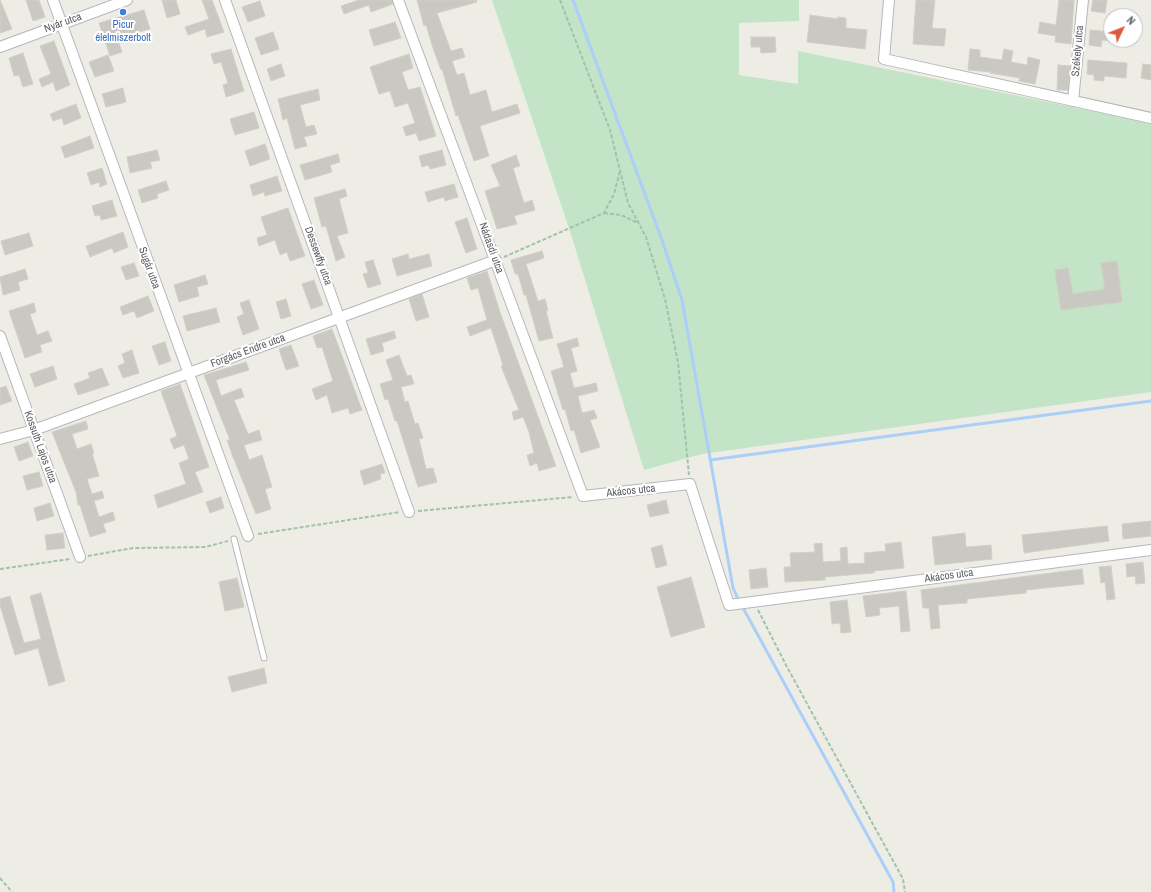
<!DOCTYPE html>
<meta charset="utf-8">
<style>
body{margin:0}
#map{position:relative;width:1151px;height:892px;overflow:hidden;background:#eeede5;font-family:"Archivo Narrow",sans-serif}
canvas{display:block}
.north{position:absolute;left:1103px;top:8px;width:40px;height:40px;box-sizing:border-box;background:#fff;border:1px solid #bebfc1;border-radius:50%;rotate:47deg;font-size:11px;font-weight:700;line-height:16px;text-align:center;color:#5d6064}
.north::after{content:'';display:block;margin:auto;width:14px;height:18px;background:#db5b3e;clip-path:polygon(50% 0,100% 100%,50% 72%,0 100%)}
</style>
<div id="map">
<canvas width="1151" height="892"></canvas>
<div class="north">N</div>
</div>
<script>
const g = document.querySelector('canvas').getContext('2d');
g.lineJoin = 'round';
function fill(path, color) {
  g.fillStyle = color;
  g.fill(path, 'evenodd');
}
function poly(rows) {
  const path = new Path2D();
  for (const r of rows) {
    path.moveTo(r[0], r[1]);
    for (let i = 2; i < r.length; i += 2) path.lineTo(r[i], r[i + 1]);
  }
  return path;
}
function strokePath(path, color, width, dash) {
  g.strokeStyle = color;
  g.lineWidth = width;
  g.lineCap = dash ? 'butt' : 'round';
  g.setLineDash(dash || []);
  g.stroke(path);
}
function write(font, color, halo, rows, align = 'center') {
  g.font = font + ' "Archivo Narrow",sans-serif';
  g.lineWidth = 4;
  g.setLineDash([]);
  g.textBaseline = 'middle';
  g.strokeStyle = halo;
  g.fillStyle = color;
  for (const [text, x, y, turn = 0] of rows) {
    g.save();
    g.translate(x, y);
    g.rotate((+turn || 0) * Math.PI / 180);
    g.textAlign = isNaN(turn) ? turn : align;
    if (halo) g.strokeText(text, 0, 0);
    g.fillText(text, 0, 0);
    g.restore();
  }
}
fill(poly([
 [492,0,799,0,799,21,739,23,739,75,798,84,798,51,1151,123,1151,392,702,454,644,470,569,228]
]), '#c4e4c7');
strokePath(poly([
 [573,0,663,243,682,300,733,588,739,601],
 [710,460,1151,401],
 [742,606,893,882,894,892]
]), '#abcff8', 3);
const building = poly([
 [0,0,12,29,0,33,0,0],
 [26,0,39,0,45,17,33,21,26,0],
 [162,0,176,0,180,14,167,18,162,0],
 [202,0,212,0,224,32,207,37,205,29,188,35,185,27,209,19,202,0],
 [359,0,392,0,393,4,371,12,369,5,344,14,341,6,359,0],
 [417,0,476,0,477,2,437,13,451,51,462,48,465,57,452,61,457,75,464,73,470,95,486,90,492,112,517,104,520,113,480,126,489,156,474,161,458,115,456,116,442,69,441,70,434,51,426,25,424,26,417,0],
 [916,0,935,0,932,28,946,29,944,46,913,44,916,0],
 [1059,0,1074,0,1071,44,1055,42,1056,36,1038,33,1040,22,1056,25,1059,0],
 [1093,0,1107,0,1105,13,1091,11,1093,0],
 [260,1,265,16,248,22,242,7,260,1],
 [144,10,150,29,117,38,122,52,110,56,99,23,144,10],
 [810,15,838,19,838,17,846,18,846,28,867,30,865,49,807,42,810,15],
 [395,22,401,38,374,46,369,30,395,22],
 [1090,30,1111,32,1111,41,1102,40,1101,47,1089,45,1090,30],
 [273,32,279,49,261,55,255,38,273,32],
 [751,37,775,37,776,52,761,53,760,47,751,47,751,37],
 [54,41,70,85,56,91,53,82,42,87,39,79,51,74,40,46,54,41],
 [231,49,244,91,226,97,223,85,228,83,221,62,214,64,211,54,231,49],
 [970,49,980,50,980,57,1002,60,1004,49,1013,51,1011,62,1027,65,1028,57,1040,60,1035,84,1019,81,1020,78,990,73,991,72,968,70,970,49],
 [23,53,33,84,23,87,19,75,14,76,9,58,23,53],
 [409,54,413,68,402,72,408,90,420,87,436,136,419,141,416,133,406,136,403,127,415,123,408,103,395,107,390,91,379,94,370,67,409,54],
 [108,55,114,71,95,77,89,62,108,55],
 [1088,60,1127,63,1126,78,1104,76,1104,81,1094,80,1094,75,1087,74,1088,60],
 [281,64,285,76,271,81,267,69,281,64],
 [1143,64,1151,65,1151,80,1141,78,1143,64],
 [1058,65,1070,66,1068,90,1057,90,1058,65],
 [123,88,126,102,106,107,102,94,123,88],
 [318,89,320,100,300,105,306,127,314,125,317,134,304,137,307,146,295,149,287,118,283,120,278,99,318,89],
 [76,104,81,118,64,125,62,118,53,121,50,114,76,104],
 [254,112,259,128,235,135,230,119,254,112],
 [90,136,94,148,65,158,61,147,90,136],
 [265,144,270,159,250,166,245,151,265,144],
 [157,150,160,160,150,162,152,168,130,173,127,157,157,150],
 [442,150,446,165,430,169,428,165,422,167,419,156,442,150],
 [338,154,340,162,330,165,332,172,305,180,300,165,338,154],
 [516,155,520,166,513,168,524,203,532,200,535,210,514,216,517,224,497,229,485,191,500,186,491,165,516,155],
 [102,168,107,184,100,187,99,182,91,185,87,173,102,168],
 [277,176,282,191,265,196,264,192,253,196,250,185,277,176],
 [166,181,169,190,157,194,158,198,142,203,138,190,166,181],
 [454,184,458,197,445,201,444,197,428,202,425,192,454,184],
 [345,189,347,196,339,199,348,233,337,236,345,257,336,261,326,226,322,227,314,198,345,189],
 [112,200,117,216,101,220,100,215,95,216,92,206,112,200],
 [288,208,305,256,290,261,287,252,280,255,275,240,259,246,257,238,267,235,261,217,288,208],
 [467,218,477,249,466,253,455,222,467,218],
 [123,232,128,247,114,253,112,248,90,257,86,246,123,232],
 [29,233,33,246,5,255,1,241,29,233],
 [542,251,544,258,526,264,538,301,545,299,548,311,546,311,553,338,539,341,526,295,524,295,518,274,515,274,511,260,542,251],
 [408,254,409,259,429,254,432,266,397,276,392,259,408,254],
 [373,260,381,284,368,288,363,274,368,273,365,262,373,260],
 [1117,261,1122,302,1061,310,1055,270,1068,268,1073,294,1105,289,1101,263,1117,261],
 [134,263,139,276,126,280,121,267,134,263],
 [25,269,28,279,18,282,20,290,3,295,0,277,25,269],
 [487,271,501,315,556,466,539,471,537,463,530,466,527,455,534,453,529,432,523,417,514,420,512,412,519,410,501,366,503,365,491,328,470,336,467,327,487,320,478,288,471,290,467,278,487,271],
 [205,275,208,284,197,287,199,296,179,302,174,285,205,275],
 [314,280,323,305,311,309,302,284,314,280],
 [422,294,429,317,416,321,409,299,422,294],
 [148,296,154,311,137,318,134,311,123,315,120,307,148,296],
 [286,299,291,316,281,319,276,302,286,299],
 [249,300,259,329,243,335,237,317,244,314,240,303,249,300],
 [34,303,36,312,30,314,37,335,48,331,52,341,40,345,42,352,25,358,9,311,34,303],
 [216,308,220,322,187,331,183,316,216,308],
 [332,329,362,410,350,414,348,408,332,413,327,395,316,400,312,389,333,381,322,347,317,348,313,336,332,329],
 [394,331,396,338,382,343,384,351,371,355,366,339,394,331],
 [577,338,579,346,571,348,577,371,570,373,574,388,596,383,598,391,578,396,582,413,594,410,597,418,590,420,600,447,581,453,574,430,571,431,565,409,563,410,551,371,564,367,557,344,577,338],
 [165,342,171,361,159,365,152,346,165,342],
 [291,345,299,366,286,370,279,349,291,345],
 [132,350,139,373,123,378,118,366,125,363,122,354,132,350],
 [399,355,407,376,411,375,414,384,401,387,405,402,408,401,415,424,418,423,423,438,419,439,426,469,433,468,437,482,418,487,397,421,395,421,388,399,385,400,380,384,393,380,386,360,399,355],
 [246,362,249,370,216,380,221,396,241,388,244,397,234,400,248,434,259,430,262,440,244,445,249,460,262,455,272,487,265,489,271,509,256,514,233,457,227,440,230,440,204,375,246,362],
 [53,366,57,379,35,387,30,374,53,366],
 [102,368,109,385,78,395,74,384,90,378,88,373,102,368],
 [180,384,209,467,195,472,203,492,158,508,154,495,186,484,179,463,189,459,184,445,174,449,170,439,177,436,161,391,180,384],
 [6,386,12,401,0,405,0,388,6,386],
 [86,421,88,429,72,434,77,449,91,444,94,453,92,453,99,476,87,479,92,494,102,491,104,498,94,501,99,517,113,512,115,520,103,524,106,532,90,537,80,505,78,505,76,492,52,432,86,421],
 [28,442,33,456,19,461,14,447,28,442],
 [382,464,385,473,380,474,381,479,364,485,360,471,382,464],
 [39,472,43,486,27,490,23,476,39,472],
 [221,497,224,508,210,513,206,502,221,497],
 [666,500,669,513,650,517,647,505,666,500],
 [50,503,54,516,37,521,34,508,50,503],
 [1151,521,1151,536,1123,539,1122,524,1151,521],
 [1107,526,1109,541,1024,553,1022,535,1107,526],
 [63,533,65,548,47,550,45,535,63,533],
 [965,533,966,547,991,545,992,559,935,565,932,537,965,533],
 [901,542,904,568,874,571,874,573,825,577,825,580,785,582,784,567,791,567,790,553,815,552,814,544,822,543,823,562,841,561,840,548,847,547,848,564,865,563,864,553,886,551,885,544,901,542],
 [662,545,667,565,656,568,651,548,662,545],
 [1143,562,1145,583,1136,584,1135,576,1127,577,1126,564,1143,562],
 [1111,566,1115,599,1107,600,1105,582,1101,583,1099,567,1111,566],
 [766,568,768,587,751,589,749,570,766,568],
 [1082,569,1084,584,1026,590,1026,593,967,599,967,603,938,605,940,628,931,629,929,608,923,608,921,590,1082,569],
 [691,577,705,627,671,637,657,587,691,577],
 [237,578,244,607,225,611,219,582,237,578],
 [906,591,910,631,901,632,899,606,879,608,880,615,866,617,863,596,906,591],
 [41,593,65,681,49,686,38,648,15,655,0,605,0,599,10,596,24,643,41,639,30,596,41,593],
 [847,600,851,632,841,633,840,623,832,624,830,602,847,600],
 [264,668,267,683,232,692,228,677,264,668]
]);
fill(building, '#cac8c2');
strokePath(building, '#d2cfc4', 1);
const service = poly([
 [234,539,264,658]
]);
const minor = poly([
 [53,0,248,536],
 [225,0,409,512],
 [398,0,583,496,690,484,729,605,1151,550],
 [889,0,884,59,1151,118],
 [0,47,127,0],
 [1073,101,1083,0],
 [0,336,80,557],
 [0,439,34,430,496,260]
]);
strokePath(service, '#b5b7bb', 7);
strokePath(minor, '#b5b7bb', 12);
strokePath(poly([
 [560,0,610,130,628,203,646,237,665,299,678,362,689,475],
 [604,213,621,215,638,223],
 [504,257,604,213,614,194,620,171],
 [418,511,573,497],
 [258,534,400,512],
 [88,556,133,548,205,547,228,541],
 [0,569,70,559],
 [758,610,787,667,903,879,905,892],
 [0,878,12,892]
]), '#9ec4ac', 2, [4, 2]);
strokePath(service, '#fff', 5);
strokePath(minor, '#fff', 10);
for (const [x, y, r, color] of [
 [123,12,4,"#3f7fe0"]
]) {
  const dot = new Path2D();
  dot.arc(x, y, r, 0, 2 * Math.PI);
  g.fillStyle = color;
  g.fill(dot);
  strokePath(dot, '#fff', 1.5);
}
write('11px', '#5d6064', '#fff', [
 ["Nyár utca",63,23,-20],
 ["Székely utca",1078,51,-85],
 ["Nádasdi utca",491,248,70],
 ["Dessewffy utca",318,256,70],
 ["Sugár utca",149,268,70],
 ["Forgács Endre utca",248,351,-20],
 ["Kossuth Lajos utca",40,447,70],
 ["Akácos utca",631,491,-6],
 ["Akácos utca",949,576,-8]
]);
write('11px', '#366cbe', '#fff', [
 ["Picur",123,25],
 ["élelmiszerbolt",123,38]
]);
</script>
